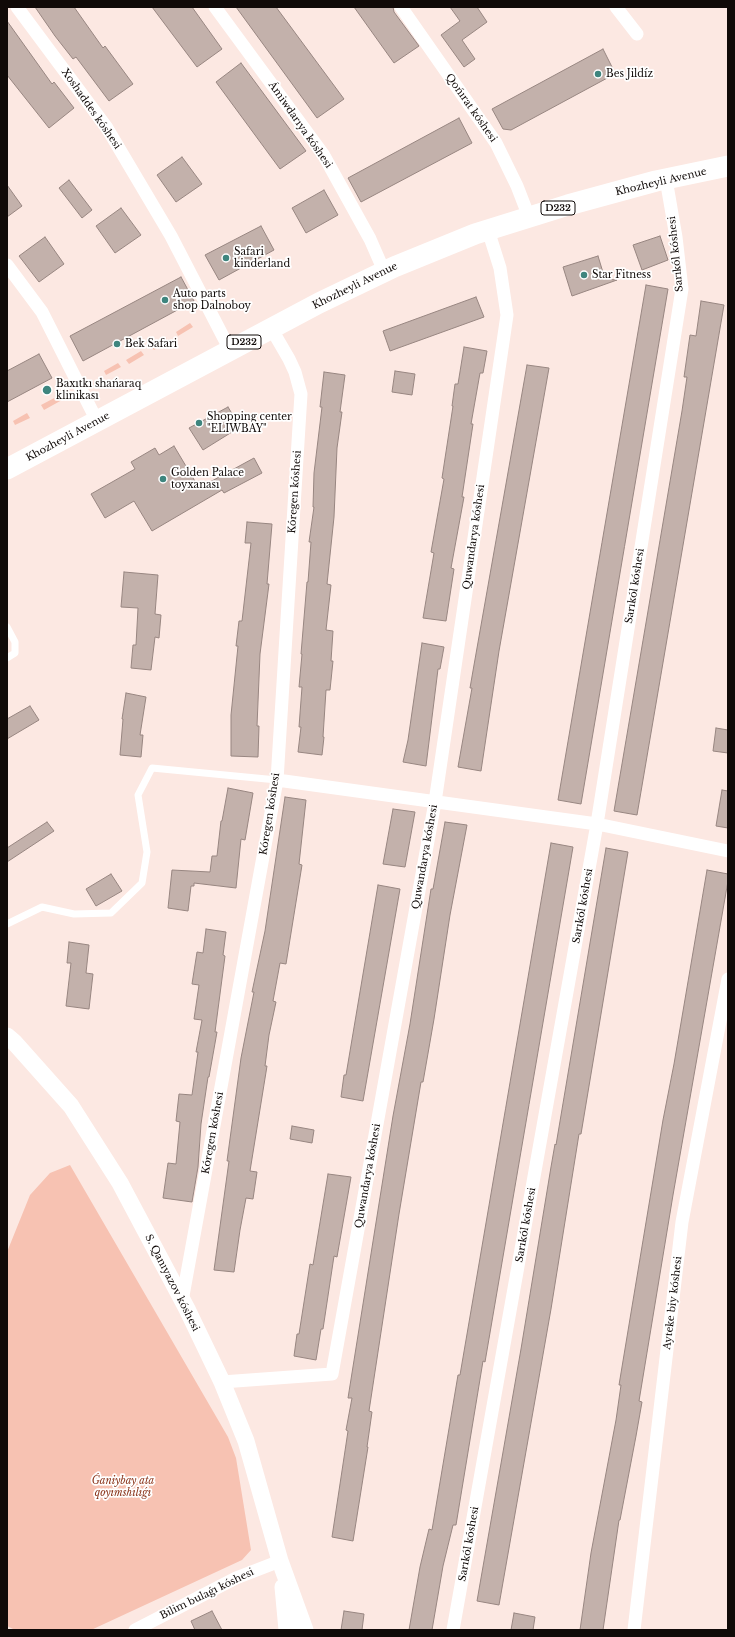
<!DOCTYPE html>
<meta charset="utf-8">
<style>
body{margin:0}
#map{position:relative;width:735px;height:1637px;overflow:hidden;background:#fce8e2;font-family:"Libre Baskerville",serif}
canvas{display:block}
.frame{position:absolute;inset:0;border:8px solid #100a08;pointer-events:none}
</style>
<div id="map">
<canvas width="735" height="1637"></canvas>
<div class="frame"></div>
</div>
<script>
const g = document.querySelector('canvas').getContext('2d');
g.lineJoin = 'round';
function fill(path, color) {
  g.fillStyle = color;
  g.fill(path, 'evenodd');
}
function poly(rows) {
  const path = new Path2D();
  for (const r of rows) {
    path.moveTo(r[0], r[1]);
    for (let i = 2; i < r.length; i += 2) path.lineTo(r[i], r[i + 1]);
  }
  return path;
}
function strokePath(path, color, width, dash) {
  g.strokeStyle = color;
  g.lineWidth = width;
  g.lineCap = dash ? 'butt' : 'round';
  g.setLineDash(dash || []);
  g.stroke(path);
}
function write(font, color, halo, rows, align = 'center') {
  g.font = font + ' "Libre Baskerville",serif';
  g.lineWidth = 3.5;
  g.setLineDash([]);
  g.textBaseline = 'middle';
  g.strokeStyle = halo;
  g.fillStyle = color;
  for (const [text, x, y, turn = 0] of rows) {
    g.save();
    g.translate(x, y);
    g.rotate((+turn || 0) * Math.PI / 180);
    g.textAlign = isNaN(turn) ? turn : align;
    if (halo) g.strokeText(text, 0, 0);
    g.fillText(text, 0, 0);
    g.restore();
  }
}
fill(poly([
 [190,323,193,327,178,336,176,332],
 [166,337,168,342,154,350,151,346],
 [141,351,144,355,129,364,126,360],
 [118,363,121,367,106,375,104,371],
 [60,395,62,400,44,410,41,405],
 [27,413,30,418,15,425,13,421],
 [70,1165,228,1437,236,1458,251,1550,242,1560,91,1630,15,1630,7,1626,7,1252,30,1195,50,1173]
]), '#f7c2b2');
const building = poly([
 [35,7,74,7,103,48,105,46,133,84,109,101,76,57,73,59,55,36,35,7],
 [152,7,192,7,222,49,197,67,152,7],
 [236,7,276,7,344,99,317,118,236,7],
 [354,7,393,7,394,12,419,46,394,63,354,7],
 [450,7,477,7,487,22,462,40,475,59,464,67,441,35,460,21,450,7],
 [7,21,52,84,54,82,74,108,49,128,7,75,7,21],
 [603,49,613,69,611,76,511,130,503,129,492,109,603,49],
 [241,63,306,151,280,169,216,82,241,63],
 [459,118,472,143,361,202,348,178,459,118],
 [182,157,202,184,176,202,157,175,182,157],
 [69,180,92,210,82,218,59,188,69,180],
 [7,185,22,206,7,217,7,185],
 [324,190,338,215,306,233,292,208,324,190],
 [121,208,141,235,115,253,96,226,121,208],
 [261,226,274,250,219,280,205,255,261,226],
 [660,236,668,260,642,270,633,245,660,236],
 [45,237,64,264,39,282,19,256,45,237],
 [598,256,605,279,617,280,572,296,563,267,598,256],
 [181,277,194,301,83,361,70,336,181,277],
 [646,285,668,289,581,804,558,800,646,285],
 [476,297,484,317,390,351,383,331,476,297],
 [701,301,724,305,637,815,614,811,682,411,687,377,684,377,690,335,696,336,701,301],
 [464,347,487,351,483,373,480,373,471,424,473,424,462,497,464,497,451,568,454,569,446,621,423,618,434,553,431,552,444,479,442,478,453,406,452,406,455,384,458,384,464,347],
 [39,354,52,378,7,402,7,371,39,354],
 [527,365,549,368,499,651,481,771,458,767,472,688,470,688,474,665,527,365],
 [395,371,415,374,412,395,392,392,395,371],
 [324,372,345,375,340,412,342,412,337,448,334,517,327,584,331,585,326,630,333,631,331,661,333,661,330,690,326,690,323,737,324,737,322,755,298,752,301,727,299,727,302,687,299,687,302,654,301,654,307,582,308,582,311,542,309,542,314,507,313,507,314,473,322,407,320,407,324,372],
 [228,407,240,427,203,450,189,428,228,407],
 [174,446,199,488,254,458,262,473,224,493,222,490,152,531,134,501,105,518,91,494,135,469,131,462,155,448,159,455,174,446],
 [247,522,272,524,267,584,269,584,260,654,257,726,259,726,258,757,231,756,231,715,238,646,236,646,239,621,242,621,251,543,245,543,247,522],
 [124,572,158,575,155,614,161,615,159,638,155,637,151,670,131,668,133,645,136,645,138,608,121,607,124,572],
 [422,643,444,647,440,669,438,669,426,766,403,762,408,740,422,643],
 [126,693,146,697,140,735,143,735,141,757,120,755,123,719,122,719,126,693],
 [30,706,39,720,7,739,7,719,30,706],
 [716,728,728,730,728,753,713,751,716,728],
 [228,788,253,793,245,840,241,839,236,888,194,883,194,886,191,886,188,911,168,908,172,870,210,872,212,856,217,856,221,821,222,821,228,788],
 [722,790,728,791,728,828,716,826,722,790],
 [285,797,306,800,299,864,302,865,286,964,280,963,273,1001,276,1002,269,1035,265,1066,267,1066,250,1171,257,1172,253,1199,246,1198,240,1230,234,1272,214,1270,229,1161,227,1161,241,1058,254,992,252,992,265,931,285,797],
 [393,809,415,812,405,867,383,864,393,809],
 [47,822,54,831,7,862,7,848,47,822],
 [445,822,467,825,450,915,434,1019,423,1082,421,1082,399,1214,369,1411,372,1412,367,1447,368,1447,353,1541,332,1537,348,1431,346,1430,352,1398,348,1398,393,1116,410,1024,431,889,433,889,445,822],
 [551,843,573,847,485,1362,483,1361,456,1525,453,1525,443,1566,432,1630,409,1630,420,1567,429,1529,432,1530,458,1375,460,1375,551,843],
 [606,848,628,852,581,1134,579,1134,551,1309,499,1605,477,1601,521,1349,551,1167,555,1144,556,1145,606,848],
 [707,870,728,874,728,881,673,1195,639,1401,642,1402,636,1436,620,1520,619,1520,603,1630,580,1630,591,1553,616,1420,621,1385,619,1385,663,1120,674,1064,707,870],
 [111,874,122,891,96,906,86,889,111,874],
 [378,885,400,889,363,1101,341,1097,344,1075,346,1075,378,885],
 [206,929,226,932,223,955,225,956,215,1032,217,1032,209,1077,208,1077,201,1124,198,1167,192,1202,163,1198,168,1163,176,1164,180,1122,176,1121,179,1094,192,1095,198,1052,196,1052,202,1020,194,1019,199,985,192,984,197,952,203,953,206,929],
 [69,942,89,945,86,973,93,974,89,1009,66,1006,71,963,67,963,69,942],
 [292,1126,314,1130,312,1143,290,1139,292,1126],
 [328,1174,351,1177,337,1257,334,1256,323,1329,321,1329,316,1360,294,1356,297,1334,299,1334,310,1264,313,1265,328,1174],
 [212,1611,222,1630,195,1630,191,1621,212,1611],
 [344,1611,364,1614,362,1630,341,1630,344,1611],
 [514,1613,535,1617,533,1630,511,1630,514,1613]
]);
fill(building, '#c3b1ab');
strokePath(building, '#988681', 1);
strokePath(poly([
 [7,627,15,642,15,653,7,658],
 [7,924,42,907,74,914,111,913,142,883,147,852,138,795,152,768,277,780]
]), '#fff', 7);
strokePath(poly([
 [17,7,107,128,171,236,230,350],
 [215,7,323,154,370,239,384,271],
 [401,7,496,143,517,186,529,217],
 [616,7,637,34],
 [7,265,42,312,97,421],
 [277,780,597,824,728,851],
 [182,1301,277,780,301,394,295,372,289,359,271,328],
 [222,1382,332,1374,435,802,507,315,500,268,488,230],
 [135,1630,236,1578,280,1561],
 [453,1630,597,824,682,289,676,237,666,179],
 [634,1630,682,1222,728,979]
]), '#fff', 13);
strokePath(poly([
 [7,1036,14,1042,71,1106,120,1183,187,1309,222,1382,246,1441,280,1561,305,1630],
 [283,1587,287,1630]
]), '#fff', 17);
strokePath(poly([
 [7,469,319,303,394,267,475,234,568,205,656,181,728,166]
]), '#fff', 21);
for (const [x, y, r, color] of [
 [598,74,4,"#3e857e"],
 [226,258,4,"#3e857e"],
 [584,275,4,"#3e857e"],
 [165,300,4,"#3e857e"],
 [117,344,4,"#3e857e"],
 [47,390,5,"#3e857e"],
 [199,423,4,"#3e857e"],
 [163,479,4,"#3e857e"]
]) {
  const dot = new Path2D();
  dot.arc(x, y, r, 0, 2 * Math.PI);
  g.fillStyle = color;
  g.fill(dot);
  strokePath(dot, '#fff', 1.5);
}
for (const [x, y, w] of [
 [558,208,34],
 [244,342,34]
]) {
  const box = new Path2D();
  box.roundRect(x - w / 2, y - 7, w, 14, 3);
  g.fillStyle = '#fff';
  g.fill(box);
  strokePath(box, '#100a08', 1);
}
write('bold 9px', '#100a08', null, [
 ["D232",558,208],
 ["D232",244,342]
]);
write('10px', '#100a08', '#fff', [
 ["Bes Jildíz",606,74],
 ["Safari",234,252],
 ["kinderland",234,264],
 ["Star Fitness",592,275],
 ["Auto parts",173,294],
 ["shop Dalnoboy",173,306],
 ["Bek Safari",125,344],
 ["Baxıtkı shańaraq",56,384],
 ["klinikası",56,396],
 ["Shopping center",207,417],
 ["\"ELIWBAY\"",207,429],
 ["Golden Palace",171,473],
 ["toyxanası",171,485]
], 'left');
write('10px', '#100a08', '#fff', [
 ["Qońırat kóshesi",471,108,55],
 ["Xoshaddes kóshesi",91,109,55],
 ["Ámiwdarıya kóshesi",300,125,55],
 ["Khozheyli Avenue",661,182,-13],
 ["Sarıkól kóshesi",676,254,-96],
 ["Khozheyli Avenue",355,286,-26],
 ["Khozheyli Avenue",68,437,-28],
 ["Kóregen kóshesi",295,492,-86],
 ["Quwandarya kóshesi",474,537,-82],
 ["Sarıkól kóshesi",635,586,-81],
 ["Kóregen kóshesi",270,814,-81],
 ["Quwandarya kóshesi",425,857,-80],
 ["Sarıkól kóshesi",583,906,-80],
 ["Kóregen kóshesi",213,1133,-80],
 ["Quwandarya kóshesi",368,1176,-80],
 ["Sarıkól kóshesi",526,1225,-80],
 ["S. Qanıyazov kóshesi",172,1283,63],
 ["Ayteke biy kóshesi",673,1303,-83],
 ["Sarıkól kóshesi",469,1544,-80],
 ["Bilim bulaǵı kóshesi",207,1594,-26]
]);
write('italic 10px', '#8a341a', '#fff', [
 ["Ǵaniybay ata",123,1481],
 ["qoyımshılıǵı",123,1493]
]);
</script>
